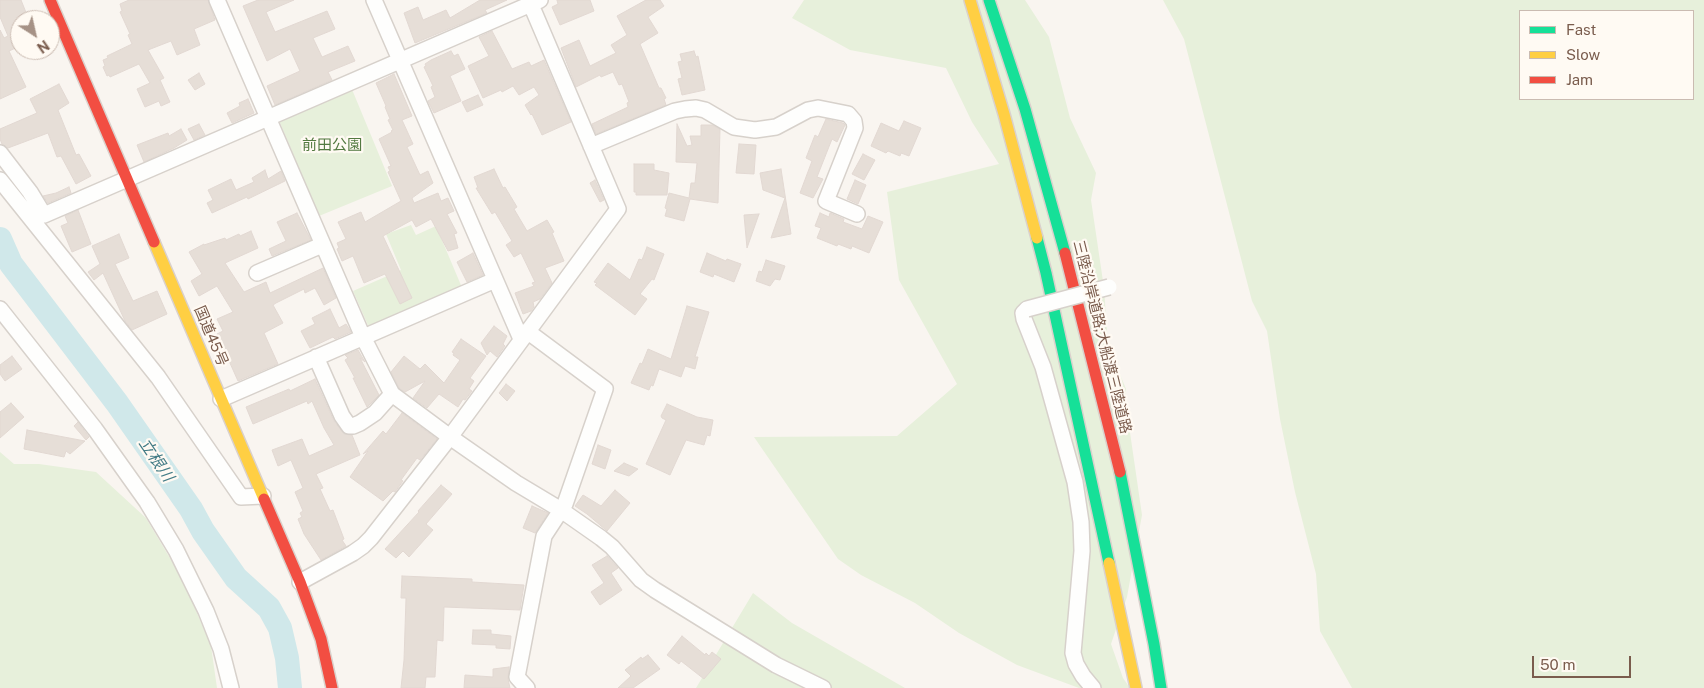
<!DOCTYPE html>
<meta charset="utf-8">
<style>
body{margin:0}
#map{position:relative;width:1704px;height:688px;overflow:hidden;background:#f9f5f0;font-family:"Public Sans",sans-serif}
canvas{display:block}
.legend{position:absolute;left:1519px;top:10px;width:175px;height:90px;box-sizing:border-box;background:#fffaf3;border:1px solid #cabbb1;margin:0;padding:6px 9px;list-style:none;font-size:15px;color:#7a5c4d}
.legend li{display:flex;align-items:center;gap:10px;height:25px}
.legend b{width:25px;border:1px solid #cabbb1}
.north{position:absolute;left:10px;top:10px;width:50px;height:50px;box-sizing:border-box;background:#fffaf3;border:1px solid #cabbb1;border-radius:50%;rotate:145deg;font-size:14px;font-weight:700;line-height:20px;text-align:center;color:#7a5c4d}
.north::after{content:'';display:block;margin:auto;width:18px;height:22px;background:#a69286;clip-path:polygon(50% 0,100% 100%,50% 72%,0 100%)}
.scale{position:absolute;left:1532px;top:656px;width:99px;height:22px;box-sizing:border-box;border:2px solid #7a5c4d;border-top:0;padding-left:6px;font-size:15px;line-height:18px;white-space:nowrap;color:#7a5c4d;-webkit-text-stroke:4px #fffaf3;paint-order:stroke}
</style>
<div id="map">
<canvas width="1704" height="688"></canvas>
<ul class="legend">
<li><b style="height:6px;background:#16e098"></b>Fast</li>
<li><b style="height:6px;background:#ffcf43"></b>Slow</li>
<li><b style="height:6px;background:#f24e42"></b>Jam</li>
</ul>
<div class="north">N</div>
<div class="scale">50 m</div>
</div>
<script>
const g = document.querySelector('canvas').getContext('2d');
g.lineJoin = 'round';
function fill(path, color) {
  g.fillStyle = color;
  g.fill(path, 'evenodd');
}
function poly(rows) {
  const path = new Path2D();
  for (const r of rows) {
    path.moveTo(r[0], r[1]);
    for (let i = 2; i < r.length; i += 2) path.lineTo(r[i], r[i + 1]);
  }
  return path;
}
function strokePath(path, color, width, dash) {
  g.strokeStyle = color;
  g.lineWidth = width;
  g.lineCap = dash ? 'butt' : 'round';
  g.setLineDash(dash || []);
  g.stroke(path);
}
function write(font, color, halo, rows, align = 'center') {
  g.font = font + ' "Public Sans","Noto Sans JP",sans-serif';
  g.lineWidth = 4.5;
  g.setLineDash([]);
  g.textBaseline = 'middle';
  g.strokeStyle = halo;
  g.fillStyle = color;
  for (const [text, x, y, turn = 0] of rows) {
    g.save();
    g.translate(x, y);
    g.rotate((+turn || 0) * Math.PI / 180);
    g.textAlign = isNaN(turn) ? turn : align;
    if (halo) g.strokeText(text, 0, 0);
    g.fillText(text, 0, 0);
    g.restore();
  }
}
fill(poly([
 [804,0,1025,0,1049,37,1070,118,1096,173,1091,200,1104,288,1108,345,1126,389,1126,405,1142,515,1127,597,1111,644,1123,678,1130,688,1079,688,1017,665,959,633,915,603,861,575,838,559,754,437,897,436,957,384,899,280,887,192,999,164,972,122,946,68,850,50,792,18],
 [1163,0,1704,0,1704,688,1352,688,1320,631,1316,574,1295,492,1280,419,1267,331,1252,301,1184,39],
 [1693,11,1693,99,1520,99,1520,11],
 [351,87,392,186,319,216,278,118],
 [411,225,416,235,436,226,463,290,370,330,353,291,401,270,386,234],
 [0,452,14,464,39,464,96,472,146,518,183,580,211,646,217,688,0,688],
 [753,593,792,623,905,688,696,688]
]), '#e7f0db');
strokePath(poly([
 [0,239,11,264,117,403,191,509,203,531,236,578,269,608,280,628,287,658,290,688]
]), '#d0e8ea', 24);
const building = poly([
 [0,0,21,0,29,20,20,20,20,46,9,51,26,87,0,99,0,30,4,38,8,36,0,17,0,0],
 [129,0,208,0,215,20,194,29,200,45,177,55,171,41,148,50,164,78,160,80,170,102,161,106,159,101,145,107,137,89,150,83,139,64,110,77,109,75,107,76,103,67,105,66,103,60,108,58,107,56,132,44,128,35,130,34,120,12,122,11,120,4,129,0],
 [258,0,294,0,266,12,275,32,327,11,335,29,313,38,322,57,348,46,355,61,328,72,332,80,275,105,267,86,300,71,290,49,267,61,243,6,258,0],
 [480,0,507,0,485,10,487,13,415,43,404,13,418,7,423,20,446,10,450,18,480,0],
 [557,0,590,0,594,11,560,25,552,7,558,4,557,0],
 [646,0,660,0,664,6,648,17,658,33,640,44,659,88,661,88,666,98,664,99,666,105,596,134,592,124,628,107,627,103,629,102,622,84,619,85,613,72,601,77,600,75,576,87,561,48,579,40,590,66,616,53,611,45,627,35,617,16,646,0],
 [492,31,512,69,529,62,531,66,544,60,571,122,542,135,532,114,531,115,525,105,539,95,534,87,519,95,513,86,502,92,501,90,483,98,468,66,489,56,479,37,492,31],
 [451,51,454,56,458,54,465,69,450,76,461,101,434,113,428,101,435,97,431,87,433,86,424,67,426,66,425,64,431,60,451,51],
 [694,51,696,57,698,56,705,90,682,95,678,79,682,78,678,62,682,61,680,54,694,51],
 [199,73,205,84,195,90,188,80,199,73],
 [394,74,412,116,402,120,413,144,407,147,420,175,428,171,433,183,412,198,414,203,438,193,441,201,448,198,454,211,447,214,457,233,454,234,458,248,448,251,431,219,416,227,412,220,383,236,412,298,400,304,385,274,364,283,353,256,342,261,337,249,339,248,337,243,346,239,338,222,361,212,365,222,401,201,388,172,390,171,388,167,391,166,379,139,392,132,391,131,393,130,388,120,390,119,385,107,386,106,376,83,394,74],
 [59,84,69,103,58,110,76,155,79,154,91,176,76,184,61,156,57,157,48,133,8,148,2,144,0,139,0,129,37,113,30,99,59,84],
 [478,95,483,105,467,112,462,102,478,95],
 [248,99,254,113,232,123,227,113,240,106,239,103,248,99],
 [826,119,843,123,845,125,837,142,832,139,817,177,823,179,813,198,800,193,812,161,806,158,815,135,818,137,826,119],
 [904,121,921,128,909,156,901,153,900,156,888,151,886,153,871,146,881,123,899,131,904,121],
 [199,124,205,135,194,140,188,129,199,124],
 [677,124,687,146,692,145,690,136,701,136,701,125,712,125,720,129,718,203,690,199,684,221,665,216,667,209,665,208,669,193,689,198,691,183,695,183,697,163,676,162,677,124],
 [181,129,187,140,174,148,144,162,137,145,168,133,169,136,181,129],
 [739,144,756,145,754,174,736,173,739,144],
 [863,154,875,160,864,180,852,174,863,154],
 [634,164,654,164,654,170,669,173,667,195,636,195,636,192,634,192,634,164],
 [494,169,503,188,505,187,517,207,514,209,527,231,547,220,554,232,552,233,564,261,545,268,552,283,540,299,533,302,534,307,531,311,523,314,515,293,534,286,532,283,535,282,521,253,514,257,506,245,512,241,495,212,492,214,476,188,478,188,474,177,494,169],
 [781,169,791,234,771,238,785,198,763,190,760,173,781,169],
 [265,170,268,179,281,171,285,181,248,199,247,197,212,213,207,203,213,200,208,190,231,179,236,190,254,182,252,178,265,170],
 [595,180,604,200,600,202,590,183,595,180],
 [855,180,866,185,858,204,847,199,855,180],
 [69,187,71,193,48,203,43,196,56,193,69,187],
 [78,210,91,244,72,252,61,226,68,223,65,216,78,210],
 [297,213,311,240,272,256,269,249,286,241,277,222,297,213],
 [820,213,829,217,830,213,844,219,843,222,862,229,868,216,883,222,869,253,852,246,851,249,838,244,837,246,817,238,821,228,815,226,820,213],
 [759,214,747,248,744,215,759,214],
 [251,231,258,248,225,263,244,292,266,282,270,293,323,268,336,298,324,305,315,288,305,293,304,289,276,303,273,305,283,323,264,333,278,364,238,381,217,334,223,331,217,319,233,312,217,286,199,296,191,281,202,274,189,252,204,244,204,245,225,238,226,240,239,234,240,236,251,231],
 [119,234,129,258,115,264,133,301,157,291,167,314,132,330,125,321,103,273,94,280,88,272,100,264,92,246,119,234],
 [647,247,664,254,654,280,652,279,640,294,647,299,635,315,595,285,597,283,594,282,608,263,630,280,639,259,642,260,647,247],
 [473,253,483,275,467,282,457,262,473,253],
 [707,253,726,261,727,259,741,264,734,282,714,274,713,277,700,272,707,253],
 [766,260,785,266,780,280,775,279,770,286,756,281,759,271,762,272,766,260],
 [687,306,709,312,695,357,698,357,695,369,685,366,681,377,659,369,653,386,651,385,649,390,631,383,640,363,642,364,648,349,671,359,687,306],
 [330,309,339,328,346,324,351,332,335,339,333,337,310,348,301,331,315,324,312,318,330,309],
 [494,326,507,336,503,344,505,346,497,357,490,351,487,355,481,343,494,326],
 [461,339,486,356,470,378,474,381,469,389,472,391,465,400,463,399,458,407,439,394,427,408,413,398,425,381,405,392,399,388,391,372,404,356,420,369,425,364,444,383,460,360,453,355,454,353,452,352,461,339],
 [358,350,365,362,360,358,379,395,367,407,353,378,355,378,345,360,348,358,345,355,358,350],
 [12,356,22,369,5,381,0,374,0,365,12,356],
 [315,379,334,421,344,434,352,435,360,455,316,474,323,488,320,489,330,511,333,510,344,539,342,540,346,546,321,560,304,534,298,519,302,517,300,513,303,511,295,492,303,488,291,460,278,466,272,450,302,439,309,456,334,445,324,428,312,401,308,404,307,401,253,424,246,407,289,389,290,391,315,379],
 [506,384,515,391,507,401,499,393,506,384],
 [11,403,24,417,0,438,0,412,11,403],
 [667,404,697,417,713,420,710,436,707,435,704,445,686,440,670,475,646,464,666,420,662,418,661,416,667,404],
 [402,413,437,439,420,460,417,458,401,480,403,481,395,492,393,491,383,501,350,477,368,451,363,454,383,431,386,434,402,413],
 [78,422,89,437,86,440,74,426,78,422],
 [27,430,85,441,70,454,66,451,64,457,24,449,27,430],
 [598,445,611,450,605,469,592,464,598,445],
 [624,463,638,469,629,476,614,471,624,463],
 [441,485,452,494,426,524,433,530,409,557,403,551,396,558,385,549,419,512,418,511,441,485],
 [615,490,630,503,607,531,587,514,575,506,583,495,601,506,615,490],
 [532,506,548,513,535,533,523,528,532,506],
 [607,556,618,568,611,573,622,590,600,605,591,592,604,583,592,565,607,556],
 [402,576,472,579,472,582,524,585,520,610,444,607,443,641,437,640,435,677,426,677,425,688,401,688,404,660,406,598,401,598,402,576],
 [473,630,491,630,491,634,511,636,510,649,496,648,496,645,472,644,473,630],
 [682,636,705,655,706,653,709,656,712,652,721,659,704,679,681,661,679,664,667,655,682,636],
 [648,655,660,669,633,688,618,688,631,676,625,670,641,657,642,659,648,655],
 [509,667,508,679,510,688,464,688,465,675,493,677,493,669,509,667]
]);
fill(building, '#e6ded7');
strokePath(building, '#e2d8d2', 1);
const street = poly([
 [217,0,363,337,392,394,450,437,516,483,561,510,601,538,612,547,641,580,655,590,776,665,823,688],
 [374,0,521,339],
 [591,146,675,111,685,109,696,108,705,110,734,127,755,130,776,127,808,110,818,108,848,114,854,121,855,128,826,201,857,214],
 [0,153,30,192,44,215,540,0],
 [0,180,158,377,241,497,263,496],
 [257,273,322,245],
 [0,309,95,429,147,502,176,550,206,611,221,649,231,688],
 [1027,309,1023,313,1024,319,1043,367,1075,482,1081,522,1082,551,1073,653,1076,664,1083,676,1093,688],
 [527,331,605,389,565,504,544,536,517,677,527,688],
 [316,357,342,416,349,426,353,426,360,423,375,413,392,394],
 [221,399,495,280],
 [300,582,353,553,363,546,371,538,450,437,618,209,529,0]
]);
const fast = poly([
 [989,0,1025,109,1065,253],
 [1037,238,1046,273,1109,563],
 [1120,472,1154,644,1161,688]
]);
const slow = poly([
 [970,0,1004,114,1037,238],
 [154,242,264,499],
 [1109,563,1136,688]
]);
const jam = poly([
 [50,0,154,242],
 [1065,253,1120,472],
 [264,499,300,582,321,639,332,688]
]);
strokePath(street, '#d7d1cb', 18);
strokePath(fast, '#dad1cc', 14);
strokePath(slow, '#dad1cc', 14);
strokePath(jam, '#dad1cc', 14);
strokePath(street, '#fefefd', 15);
strokePath(fast, '#16e098', 11);
strokePath(slow, '#ffcf43', 11);
strokePath(jam, '#f24e42', 11);
const streetBridge = poly([
 [1027,309,1109,287]
]);
strokePath(streetBridge, '#d7d1cb', 18, []);
strokePath(streetBridge, '#fefefd', 15);
write('15px', '#537a41', '#fffaf3', [
 ["前田公園",332,145]
]);
write('15px', '#7a5c4d', '#fffaf3', [
 ["国道45号",211,336,67],
 ["三陸沿岸道路;大船渡三陸道路",1102,337,76]
]);
write('italic 16px', '#437c86', '#fffaf3', [
 ["立根川",156,460,56]
]);
</script>
